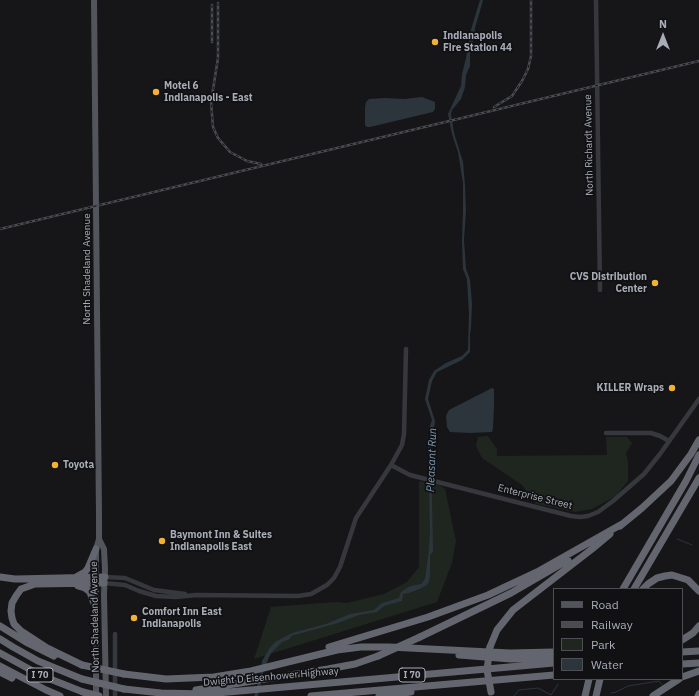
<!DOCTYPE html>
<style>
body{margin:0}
#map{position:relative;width:699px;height:696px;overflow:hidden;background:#161618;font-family:"IBM Plex Sans",sans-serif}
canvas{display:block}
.legend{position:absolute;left:553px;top:588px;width:130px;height:92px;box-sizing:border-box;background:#111113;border:1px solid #4d4f55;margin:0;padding:5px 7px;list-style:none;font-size:12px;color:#a8adb8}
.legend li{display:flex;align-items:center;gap:8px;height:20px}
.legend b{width:20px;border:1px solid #4d4f55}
.north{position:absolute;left:643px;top:16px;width:40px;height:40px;-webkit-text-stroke:3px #111113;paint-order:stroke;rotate:0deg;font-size:11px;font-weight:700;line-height:16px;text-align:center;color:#a8adb8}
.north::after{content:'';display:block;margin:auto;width:14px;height:18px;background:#a8adb8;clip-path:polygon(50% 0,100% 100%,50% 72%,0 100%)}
</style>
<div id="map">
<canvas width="699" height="696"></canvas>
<ul class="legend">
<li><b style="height:5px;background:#53555c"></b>Road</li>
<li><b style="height:5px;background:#4a4c52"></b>Railway</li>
<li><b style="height:11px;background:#1e261f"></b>Park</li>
<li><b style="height:11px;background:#2c353c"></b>Water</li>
</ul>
<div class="north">N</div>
</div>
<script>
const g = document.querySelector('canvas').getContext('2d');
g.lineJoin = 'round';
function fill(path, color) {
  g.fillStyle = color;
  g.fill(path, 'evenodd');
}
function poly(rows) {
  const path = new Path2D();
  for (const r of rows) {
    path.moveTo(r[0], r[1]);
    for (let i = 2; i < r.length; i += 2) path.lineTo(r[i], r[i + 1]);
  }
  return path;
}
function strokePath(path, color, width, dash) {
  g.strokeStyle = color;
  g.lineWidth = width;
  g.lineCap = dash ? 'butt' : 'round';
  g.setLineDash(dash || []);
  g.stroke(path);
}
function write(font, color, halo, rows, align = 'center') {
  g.font = font + ' "IBM Plex Sans",sans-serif';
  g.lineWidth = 3.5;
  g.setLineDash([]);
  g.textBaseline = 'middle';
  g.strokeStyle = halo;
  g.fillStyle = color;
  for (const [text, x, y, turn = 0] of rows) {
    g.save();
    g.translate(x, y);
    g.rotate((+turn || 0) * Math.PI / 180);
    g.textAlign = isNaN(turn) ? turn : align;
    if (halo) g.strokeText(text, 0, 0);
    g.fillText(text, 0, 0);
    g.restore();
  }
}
fill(poly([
 [488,436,497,449,497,456,607,455,606,437,627,437,632,443,626,453,628,461,628,481,616,496,592,509,575,512,536,504,522,485,482,458,476,446,478,437],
 [419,481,439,485,445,489,456,541,452,563,437,602,254,659,271,607,335,602,347,603,384,594,407,582,419,567]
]), '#1e261f');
fill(poly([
 [480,0,483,0,482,4,475,28,474,38,470,53,470,66,466,75,465,87,461,99,452,110,451,114,454,133,463,162,465,185,466,211,464,240,466,269,470,280,472,304,471,328,470,334,470,352,462,360,437,372,432,381,428,399,435,421,431,452,433,548,433,552,430,555,430,575,429,581,428,584,422,588,409,593,403,594,402,601,384,606,377,612,359,615,338,623,291,636,290,639,282,642,272,652,269,657,263,673,258,696,254,696,260,676,262,661,269,649,275,642,292,633,326,624,350,614,374,610,382,603,399,598,401,592,407,588,411,586,421,584,425,579,429,550,430,530,428,449,430,426,432,420,425,399,429,380,434,371,446,363,462,356,468,350,469,314,467,279,463,269,462,241,463,211,463,183,458,152,452,134,448,114,461,86,462,74,466,58,470,33],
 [422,97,435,102,435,109,433,112,370,127,367,127,365,125,365,108,366,102,369,99,385,98,404,99],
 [492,388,494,389,494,406,493,428,492,432,470,433,450,432,447,427,446,416,449,410]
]), '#2c353c');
strokePath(poly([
 [677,539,692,545],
 [611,693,616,692,628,686,659,681,662,685],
 [514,696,519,690,538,688,551,695,558,684]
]), '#2c353c', 1);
strokePath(poly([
 [596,0,600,290],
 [606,433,651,433,660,436,669,441],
 [391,465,410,475,571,516,580,517,588,516,598,512,613,501,644,474,660,454,699,399],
 [105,577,125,578,154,590,185,594],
 [104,583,125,585,139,591,156,596,176,597,196,595,298,596,311,594,327,585,334,578,340,567,356,518,391,465,402,445,404,434,406,349],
 [115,634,115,696]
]), '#37383d', 4.5);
strokePath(poly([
 [94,0,99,516,99,539,96,549,96,696],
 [99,539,104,549,105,569,104,594,106,696]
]), '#53555c', 6);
strokePath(poly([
 [620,526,642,508,671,481,691,454,699,440],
 [0,577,15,579,105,577],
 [76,577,85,572,88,568,96,549],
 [78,586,85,588,90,592,95,606],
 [623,589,686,481,699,455],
 [634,589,699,478],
 [643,589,648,584,657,578,665,576,672,575,688,580,699,591],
 [0,626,26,642,54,656],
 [420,637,511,593,568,560],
 [0,639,13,647,38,661,82,679],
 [682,640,693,633,699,626],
 [329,647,428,617,488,595,537,572,622,524],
 [490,647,497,630,513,610,592,549,610,534],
 [682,652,699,651],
 [0,653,40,675,83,692],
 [459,655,511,659,554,658],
 [682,664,699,663],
 [82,665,47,648,21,631,14,624,12,618,11,611,12,603,16,596,21,589,35,584,104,583],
 [0,666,46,690,60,696],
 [0,672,12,678],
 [124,674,166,679,214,677,251,671,337,650,361,647,389,647,510,653,554,652],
 [682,677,699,671],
 [124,689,161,693,206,694,554,663],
 [196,690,328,669,355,664,378,656],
 [311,696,554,675],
 [379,696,411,692],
 [585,696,589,679],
 [596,696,600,679],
 [653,696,679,679],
 [698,696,699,694]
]), '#63666e', 7);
const rail = poly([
 [218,3,218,58,211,102,213,127,218,138,230,152,247,161,261,164],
 [212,5,212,42],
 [494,107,512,96,522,81,528,69,531,56,531,0],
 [0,229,699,61]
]);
strokePath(rail, '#4a4c52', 2.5);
strokePath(rail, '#111113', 1, [3]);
strokePath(poly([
 [490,647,487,670,491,692],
 [378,656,420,637],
 [82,665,124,674],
 [82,679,124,689],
 [83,692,99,696]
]), '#63666e', 7);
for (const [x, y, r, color] of [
 [435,42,4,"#f2b134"],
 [156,92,4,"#f2b134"],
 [655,283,4,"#f2b134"],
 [672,388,4,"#f2b134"],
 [55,465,4,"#f2b134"],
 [162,541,4,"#f2b134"],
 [134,618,4,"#f2b134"]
]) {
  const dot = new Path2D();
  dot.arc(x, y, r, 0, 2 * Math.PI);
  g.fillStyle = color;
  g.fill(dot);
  strokePath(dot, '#111113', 1.5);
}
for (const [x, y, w] of [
 [40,675,26],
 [412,675,26]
]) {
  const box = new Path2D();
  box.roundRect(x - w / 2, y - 7, w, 14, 3);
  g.fillStyle = '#111113';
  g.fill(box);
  strokePath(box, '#a8adb8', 1);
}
write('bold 9px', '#a8adb8', null, [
 ["I 70",40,675],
 ["I 70",412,675]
]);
write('bold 10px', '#a8adb8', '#111113', [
 ["Indianapolis",443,36],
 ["Fire Station 44",443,48],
 ["Motel 6",164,86],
 ["Indianapolis - East",164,98],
 ["CVS Distribution",647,277,"right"],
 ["Center",647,289,"right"],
 ["KILLER Wraps",664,388,"right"],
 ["Toyota",63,465],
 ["Baymont Inn & Suites",170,535],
 ["Indianapolis East",170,547],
 ["Comfort Inn East",142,612],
 ["Indianapolis",142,624]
], 'left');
write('10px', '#a8adb8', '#111113', [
 ["North Richardt Avenue",589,145,-91],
 ["North Shadeland Avenue",87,269,-90],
 ["Enterprise Street",535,497,14],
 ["North Shadeland Avenue",95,617,-91],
 ["Dwight D Eisenhower Highway",271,677,-5]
]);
write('italic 11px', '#7f9bb3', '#111113', [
 ["Pleasant Run",432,460,-88]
]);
</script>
